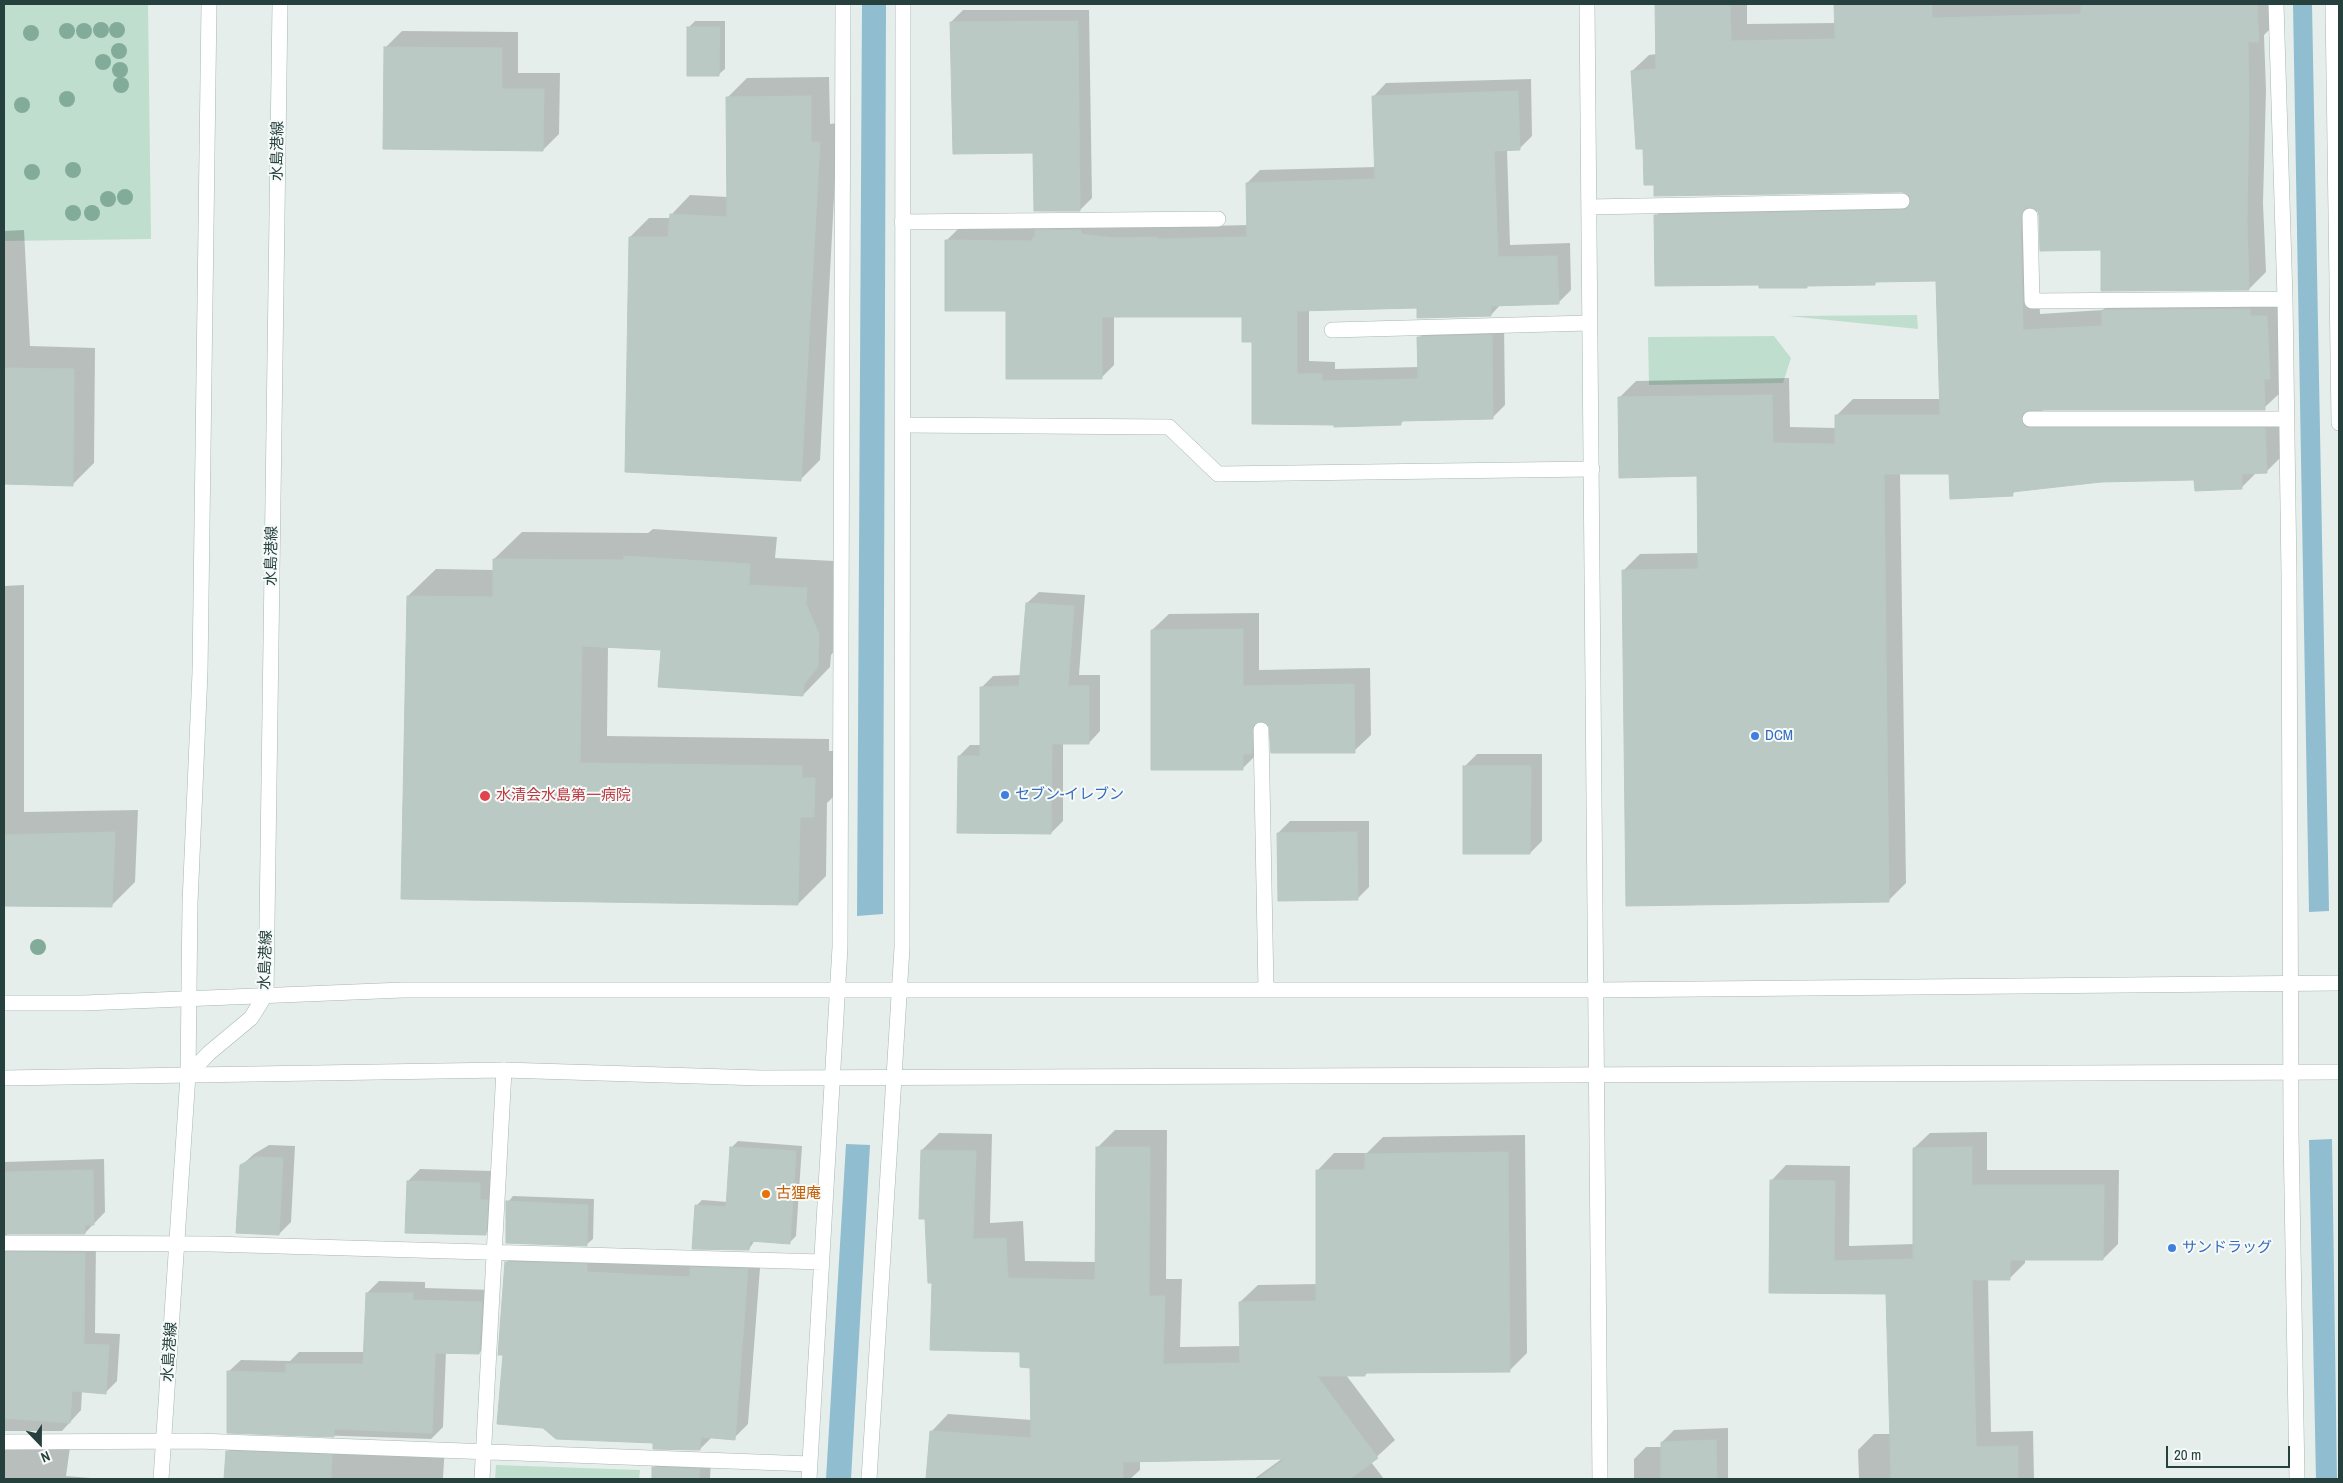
<!DOCTYPE html>
<meta charset="utf-8">
<style>
body{margin:0}
#map{position:relative;width:2343px;height:1483px;overflow:hidden;background:#e6eeec;font-family:"Archivo Narrow",sans-serif}
canvas{display:block}
.frame{position:absolute;inset:0;border:5px solid #25403d;pointer-events:none}
.north{position:absolute;left:15px;top:1418px;width:50px;height:50px;-webkit-text-stroke:4px #f6faf9;paint-order:stroke;rotate:158deg;font-size:14px;font-weight:700;line-height:20px;text-align:center;color:#25403d}
.north::after{content:'';display:block;margin:auto;width:18px;height:22px;background:#25403d;clip-path:polygon(50% 0,100% 100%,50% 72%,0 100%)}
.scale{position:absolute;left:2166px;top:1446px;width:124px;height:22px;box-sizing:border-box;border:2px solid #25403d;border-top:0;padding-left:6px;font-size:15px;line-height:18px;white-space:nowrap;color:#25403d;-webkit-text-stroke:4px #f6faf9;paint-order:stroke}
</style>
<div id="map">
<canvas width="2343" height="1483"></canvas>
<div class="frame"></div>
<div class="north">N</div>
<div class="scale">20 m</div>
</div>
<script>
const g = document.querySelector('canvas').getContext('2d');
g.lineJoin = 'round';
function fill(path, color) {
  g.fillStyle = color;
  g.fill(path, 'evenodd');
}
function poly(rows) {
  const path = new Path2D();
  for (const r of rows) {
    path.moveTo(r[0], r[1]);
    for (let i = 2; i < r.length; i += 2) path.lineTo(r[i], r[i + 1]);
  }
  return path;
}
function strokePath(path, color, width, dash) {
  g.strokeStyle = color;
  g.lineWidth = width;
  g.lineCap = dash ? 'butt' : 'round';
  g.setLineDash(dash || []);
  g.stroke(path);
}
function write(font, color, halo, rows, align = 'center') {
  g.font = font + ' "Archivo Narrow","Noto Sans JP",sans-serif';
  g.lineWidth = 4;
  g.setLineDash([]);
  g.textBaseline = 'middle';
  g.strokeStyle = halo;
  g.fillStyle = color;
  for (const [text, x, y, turn = 0] of rows) {
    g.save();
    g.translate(x, y);
    g.rotate((+turn || 0) * Math.PI / 180);
    g.textAlign = isNaN(turn) ? turn : align;
    if (halo) g.strokeText(text, 0, 0);
    g.fillText(text, 0, 0);
    g.restore();
  }
}
fill(poly([
 [4,4,148,4,151,239,4,241],
 [1917,315,1918,329,1788,316],
 [1774,336,1791,358,1783,383,1649,385,1648,337],
 [496,1465,640,1470,639,1479,495,1479]
]), '#c0decd');
fill(poly([
 [862,4,886,4,883,914,857,916],
 [2293,4,2312,4,2329,911,2309,912],
 [2332,1139,2337,1479,2316,1479,2309,1140],
 [846,1144,870,1145,851,1479,826,1479]
]), '#91bdd0');
fill(poly([
 [1656,4,1747,4,1747,24,1835,23,1835,4,2274,4,2275,24,2264,35,2266,90,2263,203,2266,272,2249,289,2102,248,2041,215,2037,207,2037,234,2040,314,2103,310,2120,294,2283,299,2281,392,2264,408,2038,409,2047,412,2282,412,2283,455,2266,472,2257,472,2242,487,2195,479,2101,481,2016,490,2012,495,1950,473,1900,473,1906,883,1889,900,1623,571,1640,554,1699,553,1698,475,1619,398,1636,381,1789,378,1790,427,1836,428,1836,416,1853,399,1941,399,1937,280,1878,280,1874,284,1809,284,1807,286,1760,283,1656,216,1673,199,1913,194,1902,190,1655,183,1644,147,1632,71,1649,55,1657,54],
 [963,10,1089,10,1092,198,1080,210,951,22],
 [695,21,725,21,725,69,719,74,689,27],
 [402,31,518,32,518,73,560,73,559,134,543,150,385,48],
 [829,77,830,124,838,123,820,460,801,479,630,237,649,218,671,218,671,215,690,195,728,197,728,97,747,78],
 [1531,79,1532,136,1519,149,1507,150,1510,245,1570,243,1571,290,1558,303,1501,304,1491,315,1418,307,1309,310,1309,361,1335,362,1335,369,1419,367,1419,338,1432,325,1504,323,1505,405,1492,418,1405,419,1400,424,1335,425,1244,316,1114,316,1114,365,1101,378,1008,310,946,241,959,228,1038,228,1049,218,1169,225,1169,227,1248,225,1247,183,1260,170,1376,167,1374,96,1386,83],
 [24,230,30,346,95,348,94,463,72,485,4,483,4,231],
 [653,529,777,537,775,558,834,561,833,576,846,606,845,638,831,655,830,667,803,695,662,648,608,646,607,736,829,739,829,751,842,751,841,789,827,803,826,876,798,904,403,898,408,596,436,569,494,570,494,559,522,532,648,533],
 [24,585,24,812,138,810,135,882,111,906,4,905,4,586],
 [1039,592,1085,595,1079,675,1100,675,1100,731,1089,743,1063,743,1063,821,1051,833,959,756,970,745,982,745,982,687,993,676,1022,675,1027,603],
 [1259,613,1259,670,1370,668,1371,735,1354,751,1268,721,1268,736,1259,752,1243,768,1152,630,1169,614],
 [1477,754,1542,754,1542,841,1530,853,1465,766],
 [1290,821,1369,821,1369,887,1357,899,1278,833],
 [1115,1130,1167,1130,1166,1279,1182,1279,1180,1347,1241,1346,1240,1302,1258,1285,1318,1284,1317,1171,1334,1153,1367,1153,1383,1137,1525,1135,1527,1353,1510,1370,1368,1372,1365,1375,1346,1375,1395,1440,1371,1462,1384,1479,1254,1479,1283,1458,1140,1461,1140,1470,1130,1479,928,1479,931,1432,948,1414,1032,1420,1031,1367,1021,1351,933,1282,922,1150,939,1133,992,1134,990,1223,1023,1221,1025,1261,1096,1262,1098,1147],
 [1987,1132,1987,1170,2119,1170,2118,1244,2103,1259,2025,1259,2025,1263,2009,1279,1988,1278,1991,1432,2033,1431,2034,1479,1859,1479,1858,1450,1874,1434,1891,1434,1887,1292,1770,1292,1771,1181,1786,1165,1850,1166,1849,1246,1914,1244,1914,1148,1930,1133],
 [738,1141,802,1146,796,1236,790,1242,755,1240,749,1249,696,1206,702,1200,728,1202,732,1147],
 [269,1145,295,1146,291,1222,279,1234,241,1166,254,1154],
 [104,1159,105,1212,85,1233,6,1232,10,1240,96,1242,95,1333,120,1334,117,1381,106,1392,82,1390,81,1410,62,1431,4,1431,4,1162],
 [420,1169,492,1171,497,1222,485,1234,408,1181],
 [513,1196,594,1199,593,1239,587,1244,508,1202],
 [520,1248,761,1255,748,1424,734,1438,712,1437,700,1449,654,1442,504,1353,506,1263],
 [379,1281,425,1282,425,1288,494,1290,491,1341,479,1353,446,1352,443,1427,431,1439,229,1432,228,1372,241,1360,290,1361,299,1352,365,1352,367,1293],
 [1728,1428,1728,1479,1634,1479,1634,1459,1646,1447,1662,1447,1662,1442,1674,1430],
 [242,1437,445,1445,443,1478,459,1479,225,1479,227,1452],
 [4,1440,71,1440,66,1476,103,1479,4,1479],
 [666,1456,711,1458,710,1479,653,1479,653,1468]
]), '#0003');
const building = poly([
 [1655,4,1730,4,1731,41,1835,39,1834,4,1932,4,1932,18,2081,14,2081,4,2257,4,2259,42,2248,42,2249,108,2247,220,2249,290,2101,291,2101,250,2040,251,2039,215,2038,211,2030,207,2025,208,2021,216,2021,252,2023,330,2102,326,2102,310,2250,309,2250,316,2267,316,2270,379,2264,379,2265,410,2030,410,2022,414,2021,419,2025,427,2030,428,2265,428,2267,473,2242,474,2242,489,2195,491,2194,480,2101,482,2012,492,2013,496,1950,499,1949,474,1884,474,1889,902,1626,906,1622,570,1698,569,1697,476,1619,478,1618,397,1772,395,1773,443,1835,444,1835,415,1940,415,1936,281,1875,282,1875,285,1807,286,1807,288,1759,288,1759,285,1655,286,1654,215,1902,210,1907,209,1911,201,1910,196,1902,192,1654,196,1654,185,1644,185,1643,149,1636,149,1631,71,1656,69,1655,4],
 [1078,21,1080,211,1034,211,1033,153,953,154,950,22,1078,21],
 [687,27,720,27,719,76,687,76,687,27],
 [384,47,502,48,502,89,544,89,543,151,383,149,384,47],
 [1518,91,1520,150,1494,151,1498,257,1557,256,1559,304,1491,306,1491,316,1417,318,1417,308,1297,311,1297,374,1322,374,1322,381,1418,379,1417,337,1492,335,1493,419,1401,421,1401,425,1334,427,1334,425,1252,424,1252,342,1242,342,1242,317,1102,317,1102,379,1006,379,1006,311,945,311,945,240,1032,241,1032,238,1035,238,1035,230,1081,230,1081,234,1114,238,1157,237,1157,239,1247,237,1246,183,1375,179,1372,96,1518,91],
 [811,96,811,142,820,142,801,481,625,472,629,237,668,237,670,214,727,217,726,97,811,96],
 [4,368,74,369,73,486,4,484,4,368],
 [624,556,750,564,749,585,807,588,806,604,819,634,818,667,804,684,803,696,658,687,661,650,582,646,580,763,802,766,802,778,815,778,814,817,800,817,798,905,401,899,407,596,493,597,493,559,624,560,624,556],
 [1026,603,1074,606,1068,686,1089,686,1089,744,1052,744,1051,834,957,833,958,756,980,756,980,687,1019,686,1026,603],
 [1243,629,1243,686,1354,684,1355,753,1271,753,1269,726,1260,721,1253,726,1252,754,1243,754,1243,770,1151,770,1151,630,1243,629],
 [1463,766,1531,766,1530,854,1463,854,1463,766],
 [115,832,112,907,4,906,4,835,115,832],
 [1357,832,1358,900,1278,901,1277,833,1357,832],
 [730,1147,796,1151,790,1244,750,1241,749,1250,692,1249,695,1205,726,1207,730,1147],
 [1096,1147,1150,1147,1149,1296,1165,1296,1163,1364,1240,1363,1239,1302,1316,1301,1316,1170,1365,1170,1365,1154,1508,1152,1510,1372,1365,1373,1365,1376,1317,1376,1378,1458,1350,1479,1258,1479,1285,1459,1123,1462,1123,1479,926,1479,930,1431,1031,1438,1030,1368,1020,1367,1020,1352,930,1350,932,1283,928,1283,925,1219,919,1219,921,1150,976,1151,973,1239,1006,1238,1008,1278,1095,1280,1096,1147],
 [1972,1147,1972,1185,2104,1185,2103,1260,2010,1260,2010,1280,1972,1280,1976,1447,2018,1446,2018,1479,1891,1479,1886,1294,1769,1293,1770,1180,1835,1181,1834,1261,1913,1259,1913,1148,1972,1147],
 [256,1157,283,1158,279,1235,236,1233,240,1165,256,1157],
 [93,1170,94,1225,85,1225,85,1234,4,1234,4,1172,93,1170],
 [407,1181,480,1183,480,1200,488,1200,486,1235,405,1233,407,1181],
 [506,1201,588,1205,587,1246,506,1243,506,1201],
 [4,1252,85,1253,84,1344,109,1345,106,1394,72,1391,70,1423,4,1418,4,1252],
 [505,1262,587,1264,587,1272,665,1276,690,1277,690,1267,748,1269,735,1440,701,1437,700,1450,653,1449,653,1443,556,1439,543,1428,497,1424,503,1355,498,1355,505,1262],
 [366,1293,413,1293,413,1300,482,1302,479,1354,435,1353,432,1433,334,1429,334,1437,227,1433,227,1371,286,1373,286,1364,363,1364,366,1293],
 [1716,1440,1717,1479,1661,1479,1661,1442,1716,1440],
 [226,1451,332,1455,331,1479,224,1479,226,1451],
 [652,1467,700,1469,699,1479,652,1479,652,1467]
]);
fill(building, '#bbc9c5');
strokePath(building, '#b8c8c4', 1);
const service = poly([
 [903,425,1169,427,1218,474,1592,469]
]);
const minor = poly([
 [1587,4,1600,1479],
 [2276,4,2285,299,2289,575,2291,1133,2297,1479],
 [2333,4,2339,423],
 [1589,207,1902,201],
 [2030,216,2032,301,2285,299],
 [902,222,1218,219],
 [1332,330,1589,323],
 [2030,419,2286,419],
 [1261,730,1266,989],
 [4,1243,212,1244,822,1262],
 [4,1442,198,1441,810,1464],
 [482,1479,504,1070],
 [809,1479,840,947,843,4],
 [869,1479,902,948,903,4]
]);
const tertiary = poly([
 [4,1003,84,1003,403,990,1596,990,2339,983],
 [4,1078,504,1070,761,1078,2339,1072]
]);
const secondary = poly([
 [188,1075,209,1053,251,1018,266,994,280,4],
 [161,1479,188,1075,190,903,200,672,209,4]
]);
strokePath(service, '#a8b6b4', 16);
strokePath(minor, '#a8b6b4', 16);
strokePath(tertiary, '#a8b6b4', 16);
strokePath(secondary, '#a4b9b5', 16);
strokePath(service, '#fff', 15);
strokePath(minor, '#fff', 15);
strokePath(tertiary, '#fff', 15);
strokePath(secondary, '#fff', 15);
g.fillStyle = '#82ab9a';
for (const [x, y] of [
 [101,30],
 [117,30],
 [67,31],
 [84,31],
 [31,33],
 [119,51],
 [103,62],
 [120,70],
 [121,85],
 [67,99],
 [22,105],
 [73,170],
 [32,172],
 [125,197],
 [108,199],
 [73,213],
 [92,213],
 [38,947]
]) {
  g.beginPath();
  g.arc(x, y, 8, 0, 2 * Math.PI);
  g.fill();
}
for (const [x, y, r, color] of [
 [1755,736,5,"#3f7fe0"],
 [1005,795,5,"#3f7fe0"],
 [485,796,6,"#e0444e"],
 [766,1194,5,"#e8710a"],
 [2172,1248,5,"#3f7fe0"]
]) {
  const dot = new Path2D();
  dot.arc(x, y, r, 0, 2 * Math.PI);
  g.fillStyle = color;
  g.fill(dot);
  strokePath(dot, '#f6faf9', 2);
}
write('15px', '#25403d', '#f6faf9', [
 ["水島港線",278,151,-89],
 ["水島港線",272,556,-89],
 ["水島港線",266,960,-88],
 ["水島港線",170,1352,-86]
]);
write('15px', '#366cbe', '#f6faf9', [
 ["DCM",1765,736],
 ["セブン-イレブン",1015,795],
 ["サンドラッグ",2182,1248]
], 'left');
write('15px', '#be3a42', '#f6faf9', [
 ["水清会水島第一病院",496,796]
], 'left');
write('15px', '#c56008', '#f6faf9', [
 ["古狸庵",776,1194]
], 'left');
</script>
